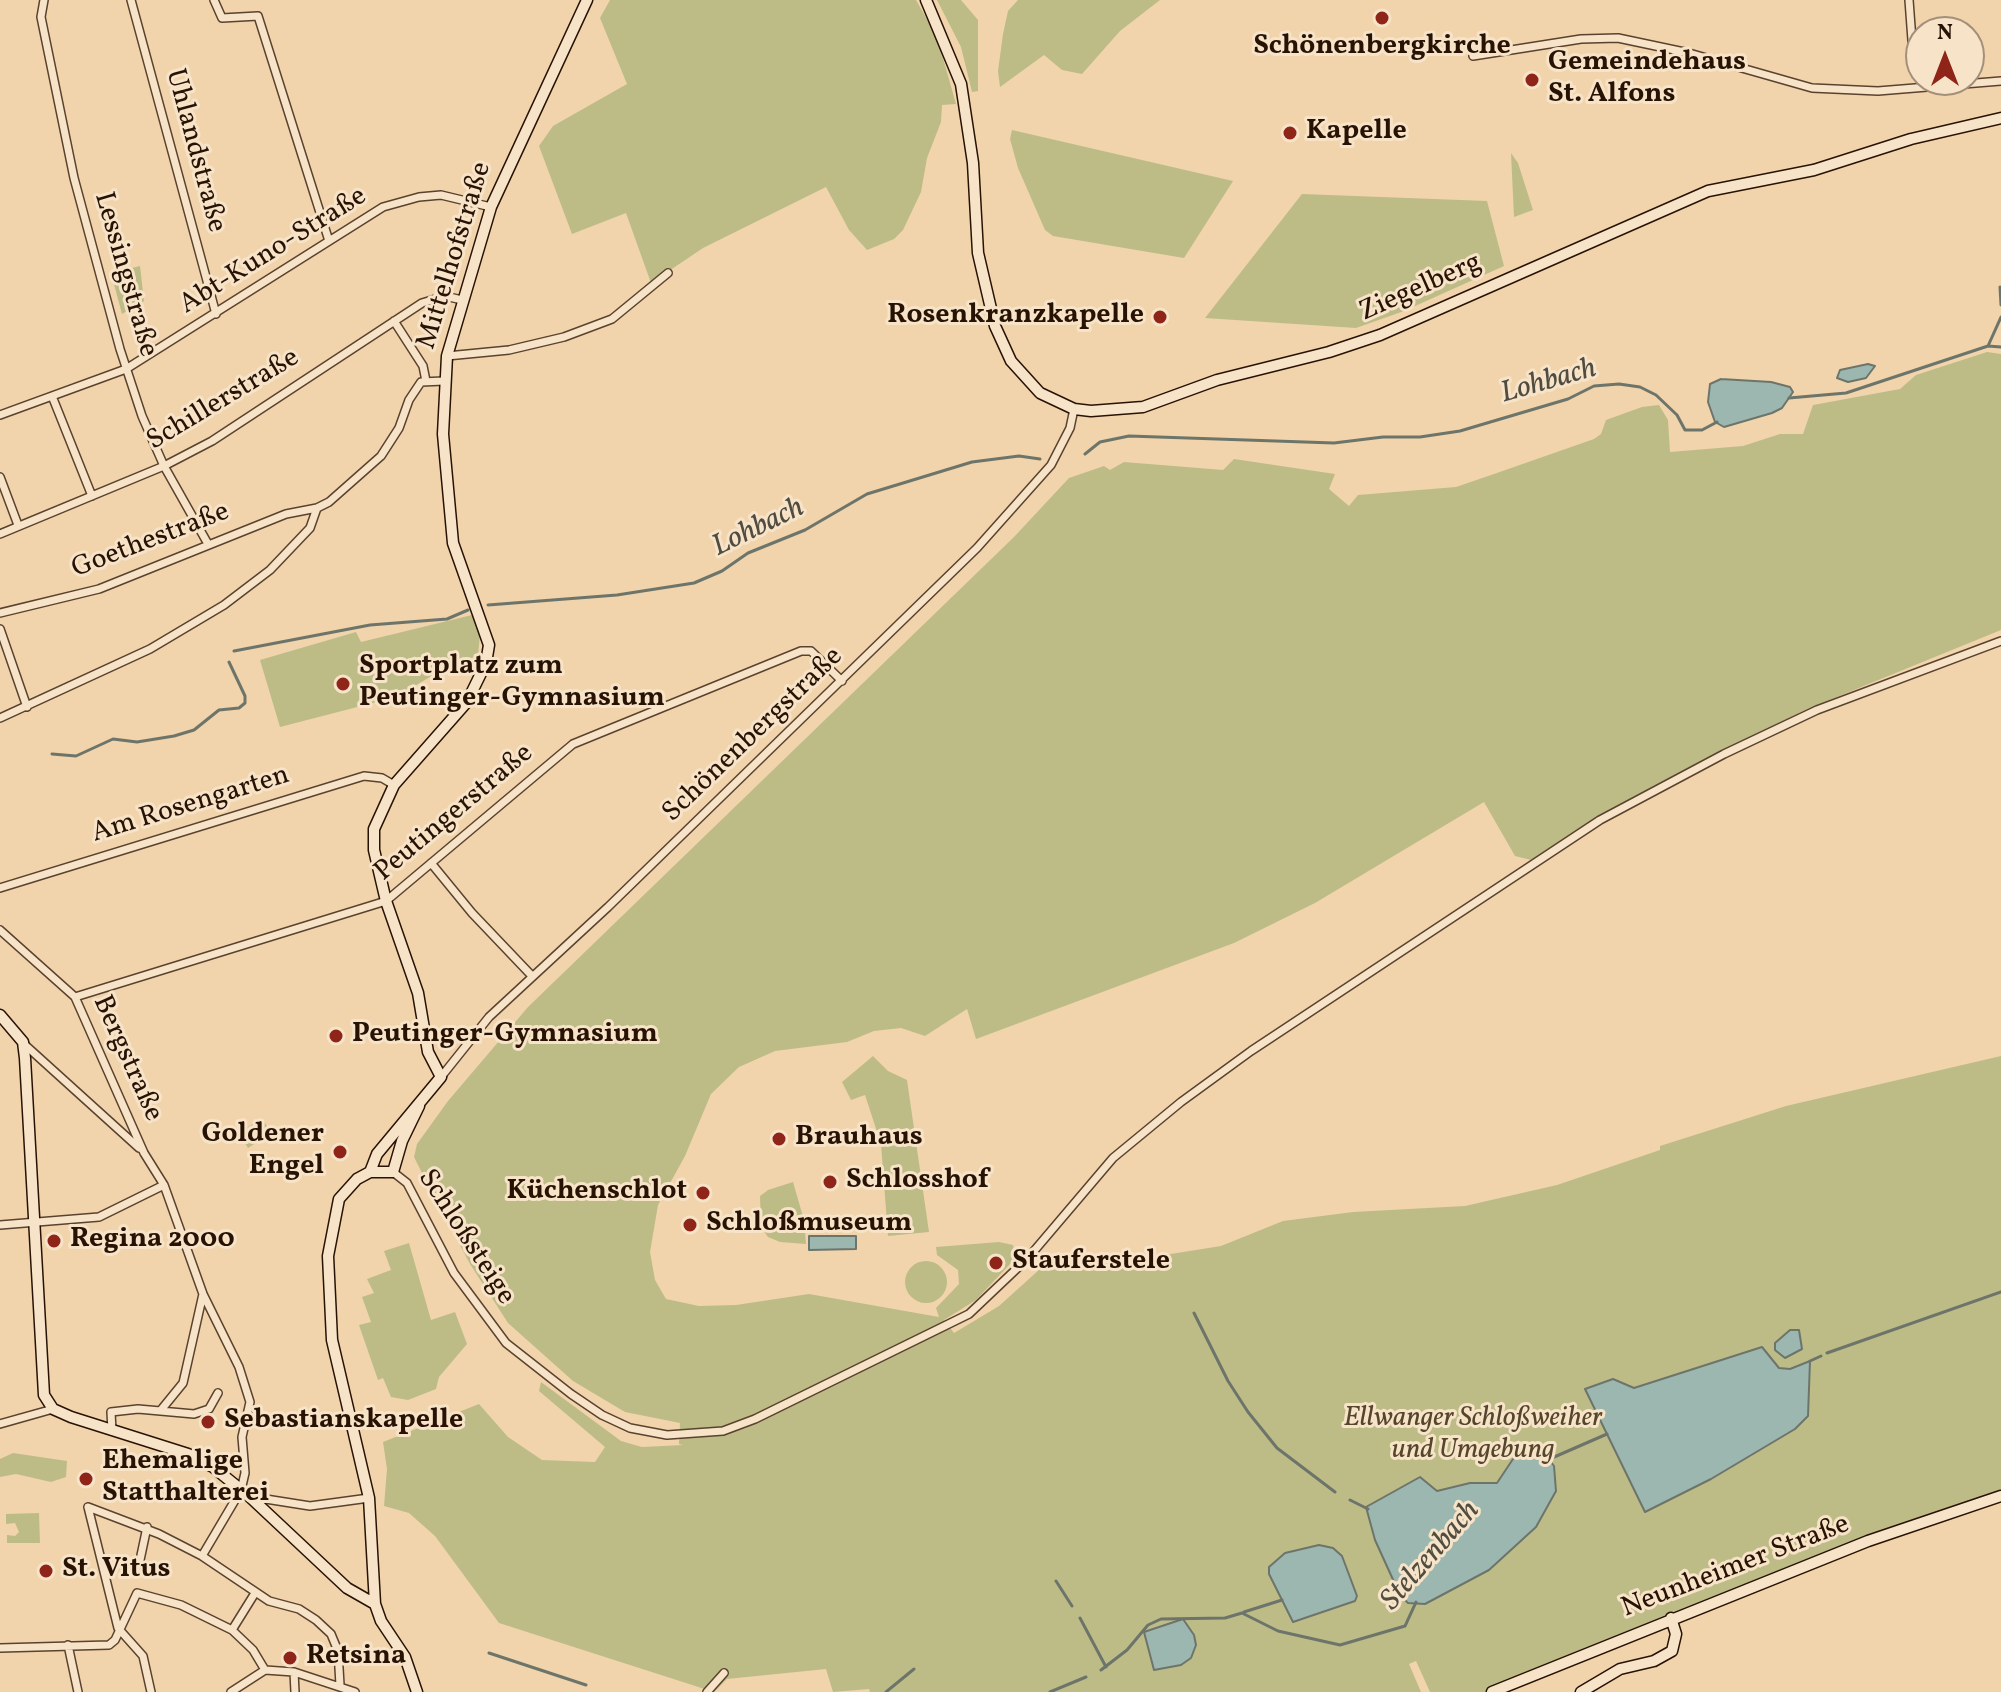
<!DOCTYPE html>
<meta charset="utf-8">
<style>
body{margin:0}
#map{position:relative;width:2001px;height:1692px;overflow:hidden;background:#f1d4ab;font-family:Vollkorn,serif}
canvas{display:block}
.north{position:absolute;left:1905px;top:16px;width:80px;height:80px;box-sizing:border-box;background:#f6e3c8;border:2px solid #a38f7a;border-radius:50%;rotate:0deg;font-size:22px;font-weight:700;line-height:32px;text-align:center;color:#271204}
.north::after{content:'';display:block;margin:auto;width:28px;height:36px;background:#8f2418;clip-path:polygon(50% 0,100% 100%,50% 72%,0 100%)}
</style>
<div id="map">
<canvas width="2001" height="1692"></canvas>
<div class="north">N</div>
</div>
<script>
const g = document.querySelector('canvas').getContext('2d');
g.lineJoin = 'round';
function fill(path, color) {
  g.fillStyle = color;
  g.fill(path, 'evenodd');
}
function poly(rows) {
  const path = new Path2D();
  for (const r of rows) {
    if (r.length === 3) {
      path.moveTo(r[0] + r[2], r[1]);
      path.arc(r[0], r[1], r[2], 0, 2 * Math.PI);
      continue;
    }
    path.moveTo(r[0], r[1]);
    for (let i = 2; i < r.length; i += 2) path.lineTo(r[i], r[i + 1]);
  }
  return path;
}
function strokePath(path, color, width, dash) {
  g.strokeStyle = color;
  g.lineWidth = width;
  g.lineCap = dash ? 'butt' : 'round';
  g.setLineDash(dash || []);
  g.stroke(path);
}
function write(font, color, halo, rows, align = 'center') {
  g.font = font + ' Vollkorn,serif';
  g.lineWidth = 6;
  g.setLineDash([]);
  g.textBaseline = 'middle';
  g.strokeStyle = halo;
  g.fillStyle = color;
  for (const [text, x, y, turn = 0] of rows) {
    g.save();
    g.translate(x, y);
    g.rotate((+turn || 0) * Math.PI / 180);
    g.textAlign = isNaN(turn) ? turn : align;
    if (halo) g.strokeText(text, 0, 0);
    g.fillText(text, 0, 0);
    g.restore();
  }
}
fill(poly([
 [610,0,916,0,937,37,956,104,942,105,941,122,927,158,921,192,903,230,894,239,867,250,849,230,826,187,703,248,651,283,626,213,572,234,539,146,553,126,627,84,600,18],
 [937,0,961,0,978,20,978,91,972,92,961,47],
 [1018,0,1160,0,1120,31,1082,74,1062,70,1044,55,1000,87,998,71,1003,34,1008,11],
 [1012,130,1233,181,1184,258,1053,236,1045,230,1018,168,1010,139],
 [1511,153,1518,163,1533,210,1514,217],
 [1302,194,1487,201,1504,266,1404,311,1356,328,1205,318],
 [140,266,144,301,122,314,111,273],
 [1987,352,2001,354,2001,630,1805,710,1650,788,1531,860,1515,856,1484,802,1315,903,1234,943,976,1039,967,1009,925,1036,901,1028,874,1031,847,1042,775,1051,739,1067,711,1094,685,1156,658,1205,650,1252,655,1280,666,1299,699,1306,736,1305,809,1294,939,1317,936,1308,959,1284,958,1270,937,1255,936,1247,999,1242,1013,1245,1015,1255,1011,1263,976,1300,944,1320,954,1333,999,1306,1051,1259,1152,1257,1221,1246,1283,1221,1353,1212,1465,1206,1557,1185,1660,1150,1660,1146,1786,1106,2001,1056,2001,1496,1944,1513,1492,1692,1430,1692,1416,1661,1409,1664,1421,1692,870,1692,869,1689,833,1692,826,1669,727,1679,714,1692,499,1623,435,1536,409,1513,384,1506,387,1469,383,1442,479,1404,508,1437,542,1460,595,1462,605,1447,539,1391,541,1382,621,1441,642,1447,683,1445,679,1444,680,1423,625,1412,573,1381,508,1323,470,1264,426,1181,414,1157,417,1144,448,1101,528,1007,1014,537,1069,478,1104,466,1110,470,1124,462,1223,470,1234,459,1335,474,1329,489,1349,506,1358,495,1456,487,1494,474,1594,439,1601,434,1606,420,1642,407,1659,405,1668,420,1670,452,1743,446,1780,434,1803,434,1813,405,1900,389,1916,375],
 [472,615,480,634,478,656,440,671,396,697,280,727,260,660,356,632,361,642],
 [873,1056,888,1071,907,1080,929,1232,888,1236,881,1144,865,1095,851,1100,842,1082],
 [262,1118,271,1133,248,1148,239,1133],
 [793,1182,804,1220,806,1244,780,1242,768,1237,761,1227,760,1196,768,1190],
 [409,1243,431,1320,455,1312,467,1344,439,1377,436,1389,408,1400,391,1397,383,1378,378,1380,359,1325,371,1322,362,1297,374,1293,367,1279,391,1270,384,1251],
 [926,1282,21],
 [13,1453,67,1461,66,1477,51,1482,16,1474,0,1477,0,1459],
 [39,1513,40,1543,7,1543,7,1535,15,1536,19,1532,15,1523,6,1524,6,1514]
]), '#bdbc87');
const water = poly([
 [1868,364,1875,366,1866,378,1848,382,1837,378,1840,370,1868,364],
 [1721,379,1771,382,1790,387,1793,392,1782,408,1772,413,1724,427,1715,422,1708,402,1710,384,1721,379],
 [809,1236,856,1236,856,1249,809,1250,809,1236],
 [1790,1330,1799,1330,1802,1349,1785,1358,1775,1350,1775,1343,1790,1330],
 [1762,1347,1779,1368,1790,1369,1810,1361,1808,1416,1795,1429,1711,1479,1645,1512,1585,1389,1613,1379,1634,1388,1762,1347],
 [1538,1445,1554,1466,1556,1491,1536,1527,1489,1570,1425,1604,1408,1603,1400,1595,1375,1540,1366,1507,1420,1477,1437,1491,1470,1483,1497,1483,1513,1459,1538,1445],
 [1319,1545,1333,1548,1342,1556,1357,1596,1355,1601,1293,1622,1269,1574,1269,1567,1285,1553,1319,1545],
 [1183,1619,1194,1635,1196,1645,1191,1658,1181,1665,1154,1670,1144,1632,1183,1619]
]);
fill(water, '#9cb7b0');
strokePath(water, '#6d756b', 2);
strokePath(poly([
 [2000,287,2001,305],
 [1988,346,2001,317],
 [1789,398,1846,393,1988,346,2001,347],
 [1085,454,1100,442,1129,436,1334,443,1383,437,1420,437,1460,431,1568,399,1594,386,1619,384,1640,387,1656,395,1677,415,1685,430,1702,430,1717,422],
 [488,605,617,595,694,583,722,571,748,553,805,530,867,494,972,462,1019,456,1040,459],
 [234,651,370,625,447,619,468,610],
 [52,754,76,756,113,739,137,742,174,736,194,730,219,710,239,708,245,703,245,696,229,662],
 [1194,1313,1228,1381,1248,1412,1277,1448,1335,1492],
 [1827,1353,2001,1292],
 [1810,1361,1821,1356],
 [1545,1461,1607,1434],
 [1350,1500,1368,1509],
 [1056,1581,1072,1606],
 [1244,1612,1282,1600],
 [1080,1618,1106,1667],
 [489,1653,586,1685],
 [1101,1670,1127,1650,1148,1625,1161,1619,1225,1618,1242,1613,1278,1631,1340,1645,1405,1626,1416,1602],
 [886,1692,914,1669],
 [1050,1692,1086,1677]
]), '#6d756b', 3);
const street = poly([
 [44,0,41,17,74,178,120,349,142,416,164,466,208,544],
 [131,0,216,314],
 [214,0,222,18,258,16,329,241],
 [1909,0,1914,67,1921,72],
 [1473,56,1581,39,1618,38,1689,53,1812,88,1878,91,2001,81],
 [394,321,423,366,426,381],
 [447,356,509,350,564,337,612,319,668,273],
 [52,396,92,496],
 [0,415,126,369,383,207,419,197,441,195,491,207],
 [0,477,18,525],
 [0,534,164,466,212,441,422,303,445,296,462,300],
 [0,613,99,589,286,514,317,508],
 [0,629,27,707],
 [0,718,150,649,224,605,270,570,310,528,317,508,329,502,381,456,399,428,409,400,421,382,444,381],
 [431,863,472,913,532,976],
 [0,888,364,776,382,778,394,785],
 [0,930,75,997,144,1153,164,1185,203,1294,239,1367,250,1402,242,1437,245,1473,241,1490,202,1556],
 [75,997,386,901,573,744,801,651,811,651,842,681],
 [24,1044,139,1148],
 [441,1077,489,1017,608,907,977,548,1051,465,1070,428,1074,409],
 [393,1172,407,1183,454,1273,506,1343,571,1394,602,1415,630,1428,667,1435,723,1431,755,1419,969,1314,1028,1258,1113,1158,1181,1102,1251,1051,1600,820,1724,754,1817,710,2001,641],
 [0,1225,99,1217,164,1185],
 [161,1410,183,1383,203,1294],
 [0,1424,53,1409],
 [112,1431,111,1412,138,1409,194,1414,209,1409,218,1393],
 [253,1497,310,1506,369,1498],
 [88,1507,159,1534,202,1556,269,1601,299,1609,316,1620,331,1634,338,1651,340,1685],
 [88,1507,118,1628,143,1656,151,1692],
 [140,1560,147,1527],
 [232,1630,255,1593],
 [68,1645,78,1692],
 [0,1648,109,1645,115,1640,137,1593,181,1605,232,1630,253,1650,265,1670],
 [265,1670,294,1672,355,1692],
 [294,1672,295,1692],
 [231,1692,265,1670],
 [707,1692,724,1673]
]);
const secondary = poly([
 [926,0,961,84,973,163,978,253,995,326,1011,361,1040,393,1074,409,1091,411,1143,407,1217,380,1329,352,1380,335,1708,191,1814,170,1911,139,2001,118],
 [0,1015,23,1042,25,1058,44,1395,53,1409,71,1417,188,1454,213,1467,250,1497,347,1588,375,1604],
 [370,1172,377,1154,441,1077,428,1052,418,993,386,901,374,850,374,829,394,785,467,702,486,663,489,645,453,543,443,434,447,356,491,207,587,0],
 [417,1692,405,1657,381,1621,375,1604,369,1498,332,1340,328,1256,339,1199,357,1179,370,1172,393,1172,402,1141,419,1106],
 [1492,1692,1868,1541,2001,1496],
 [1581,1692,1620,1669,1654,1661,1672,1651,1676,1634,1671,1618]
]);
strokePath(street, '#5a422e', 10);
strokePath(secondary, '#271204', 13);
strokePath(street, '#f6e3c8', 7);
strokePath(secondary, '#f6e3c8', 10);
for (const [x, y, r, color] of [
 [1382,18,8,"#8f2418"],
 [1532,80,8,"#8f2418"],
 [1290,133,8,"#8f2418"],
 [1160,317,8,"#8f2418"],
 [343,684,8,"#8f2418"],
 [336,1036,8,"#8f2418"],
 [779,1139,8,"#8f2418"],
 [340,1152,8,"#8f2418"],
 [830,1182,8,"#8f2418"],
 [703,1193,8,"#8f2418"],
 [690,1225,8,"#8f2418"],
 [54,1241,8,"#8f2418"],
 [996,1263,8,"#8f2418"],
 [208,1422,8,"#8f2418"],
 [86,1479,8,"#8f2418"],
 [46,1571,8,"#8f2418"],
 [290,1658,8,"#8f2418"]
]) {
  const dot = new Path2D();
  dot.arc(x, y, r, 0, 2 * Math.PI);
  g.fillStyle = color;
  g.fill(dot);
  strokePath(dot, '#f6e3c8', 3);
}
write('bold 28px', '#271204', '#f6e3c8', [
 ["Schönenbergkirche",1382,48,"center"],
 ["Gemeindehaus",1548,64],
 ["St. Alfons",1548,96],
 ["Kapelle",1306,133],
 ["Rosenkranzkapelle",1144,317,"right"],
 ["Sportplatz zum",359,668],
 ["Peutinger-Gymnasium",359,700],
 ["Peutinger-Gymnasium",352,1036],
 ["Goldener",324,1136,"right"],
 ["Engel",324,1168,"right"],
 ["Brauhaus",795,1139],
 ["Schlosshof",846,1182],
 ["Küchenschlot",687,1193,"right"],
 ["Schloßmuseum",706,1225],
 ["Regina 2000",70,1241],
 ["Stauferstele",1012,1263],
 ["Sebastianskapelle",224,1422],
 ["Ehemalige",102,1463],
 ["Statthalterei",102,1495],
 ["St. Vitus",62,1571],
 ["Retsina",306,1658]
], 'left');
write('28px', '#271204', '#f6e3c8', [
 ["Uhlandstraße",194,151,75],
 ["Abt-Kuno-Straße",274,252,-32],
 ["Mittelhofstraße",456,256,-73],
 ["Lessingstraße",124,275,74],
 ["Ziegelberg",1421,289,-24],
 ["Schillerstraße",224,401,-31],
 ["Goethestraße",151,542,-21],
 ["Schönenbergstraße",754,736,-44],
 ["Am Rosengarten",191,806,-17],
 ["Peutingerstraße",455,814,-40],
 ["Bergstraße",126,1059,66],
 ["Schloßsteige",465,1238,57],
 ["Neunheimer Straße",1736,1568,-21]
]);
write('italic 28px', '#54452b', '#f6e3c8', [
 ["Ellwanger Schloßweiher",1473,1420],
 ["und Umgebung",1473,1452]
]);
write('italic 30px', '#504c40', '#f6e3c8', [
 ["Lohbach",1549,383,-16],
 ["Lohbach",759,529,-26],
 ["Stelzenbach",1432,1557,-49]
]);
</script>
